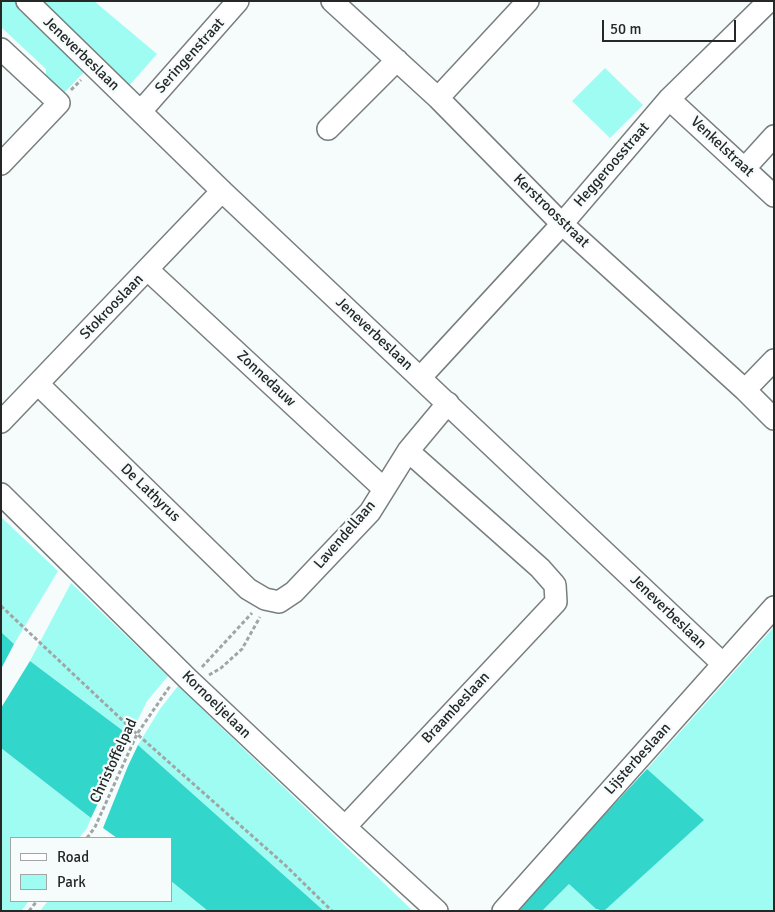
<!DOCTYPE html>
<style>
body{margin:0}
#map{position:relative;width:775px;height:912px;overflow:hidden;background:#f5fcfb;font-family:Signika,sans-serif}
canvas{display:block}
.frame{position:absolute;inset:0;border:2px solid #252827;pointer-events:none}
.legend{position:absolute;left:10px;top:837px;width:162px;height:65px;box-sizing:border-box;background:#f5fcfb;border:1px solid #a2a7a6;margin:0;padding:6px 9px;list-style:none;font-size:15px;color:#252827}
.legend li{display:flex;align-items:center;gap:10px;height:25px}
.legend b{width:25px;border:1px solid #a2a7a6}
.scale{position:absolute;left:602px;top:20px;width:134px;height:22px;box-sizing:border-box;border:2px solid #252827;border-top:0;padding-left:6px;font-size:15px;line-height:18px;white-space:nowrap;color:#252827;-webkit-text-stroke:4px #f5fcfb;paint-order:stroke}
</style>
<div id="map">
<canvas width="775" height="912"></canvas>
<div class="frame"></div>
<ul class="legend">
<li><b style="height:6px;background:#fff"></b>Road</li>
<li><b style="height:14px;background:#9efcf3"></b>Park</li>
</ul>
<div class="scale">50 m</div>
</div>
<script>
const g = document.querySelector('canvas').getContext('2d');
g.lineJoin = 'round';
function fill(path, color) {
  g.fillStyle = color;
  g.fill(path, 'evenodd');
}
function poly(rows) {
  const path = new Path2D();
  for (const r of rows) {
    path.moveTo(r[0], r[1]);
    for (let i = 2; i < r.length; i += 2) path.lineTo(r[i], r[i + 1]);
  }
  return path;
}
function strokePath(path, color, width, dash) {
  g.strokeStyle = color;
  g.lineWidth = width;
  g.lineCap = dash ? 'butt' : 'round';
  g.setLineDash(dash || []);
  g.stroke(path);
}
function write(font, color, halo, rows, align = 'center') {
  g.font = font + ' Signika,sans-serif';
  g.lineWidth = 4.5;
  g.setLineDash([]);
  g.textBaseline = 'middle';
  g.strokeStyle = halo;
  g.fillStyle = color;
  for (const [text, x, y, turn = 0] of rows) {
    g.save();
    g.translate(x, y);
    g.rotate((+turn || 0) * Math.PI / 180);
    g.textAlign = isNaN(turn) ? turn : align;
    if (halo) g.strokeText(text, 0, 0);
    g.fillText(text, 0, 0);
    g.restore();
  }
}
fill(poly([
 [1,1,14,1,86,70,62,95,46,79,46,69,1,27],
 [36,1,94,1,157,54,128,87],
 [605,68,643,105,610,138,572,101],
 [1,517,58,571,14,644,1,632],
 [71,583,168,676,147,701,130,736,30,661],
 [774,627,774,911,604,911,703,820,647,769],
 [178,686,299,802,413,911,324,911,138,745,160,709],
 [1,748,91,818,87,828,79,838,11,838,11,901,29,901,21,911,1,911],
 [171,881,208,911,40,911,48,901,171,901],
 [569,884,596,909,598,911,542,911]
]), '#9efcf3');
fill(poly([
 [1,632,14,644,1,669],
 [30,661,130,736,91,818,1,748,1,708],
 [138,745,324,911,208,911,171,881,171,838,117,838,103,828,128,766],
 [647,769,704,820,604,911,596,909,569,884,542,911,515,911]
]), '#32d6cb');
const minor = poly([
 [27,1,222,191,723,664],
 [332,1,438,98,562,224,745,390,774,419],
 [1,49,59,103,1,164],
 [438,98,528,1],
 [669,99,774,196],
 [141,111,238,1],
 [328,129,397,60],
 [745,168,774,136],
 [148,270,383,488],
 [420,378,562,224,669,99,769,1],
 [38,384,248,589,265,599,279,602,294,592,370,512,408,451,448,403],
 [745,390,774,360],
 [1,422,222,191],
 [1,494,189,680,345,827,437,911],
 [345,827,556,602,555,585,540,568,408,451],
 [503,911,774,607]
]);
strokePath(minor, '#787e7e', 24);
strokePath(poly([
 [71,90,81,80],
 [1,606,137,734,285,865,332,911],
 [202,667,252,613],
 [209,675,221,668,242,649,260,617],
 [87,838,95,827,137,734,170,686],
 [29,911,37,901]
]), '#a0a6a5', 3, [4, 2.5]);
strokePath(minor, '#fff', 21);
write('15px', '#252827', '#f5fcfb', [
 ["Jeneverbeslaan",81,54,44],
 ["Seringenstraat",190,56,-48],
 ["Venkelstraat",722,147,43],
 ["Heggeroosstraat",612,165,-49],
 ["Kerstroosstraat",551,211,44],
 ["Stokrooslaan",112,307,-46],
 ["Jeneverbeslaan",374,334,43],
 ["Zonnedauw",266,379,43],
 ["De Lathyrus",150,493,44],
 ["Lavendellaan",345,535,-49],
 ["Jeneverbeslaan",668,612,44],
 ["Kornoeljelaan",216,705,44],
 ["Braambeslaan",456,708,-47],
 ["Lijsterbeslaan",638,759,-48],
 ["Christoffelpad",114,761,-65]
]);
</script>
